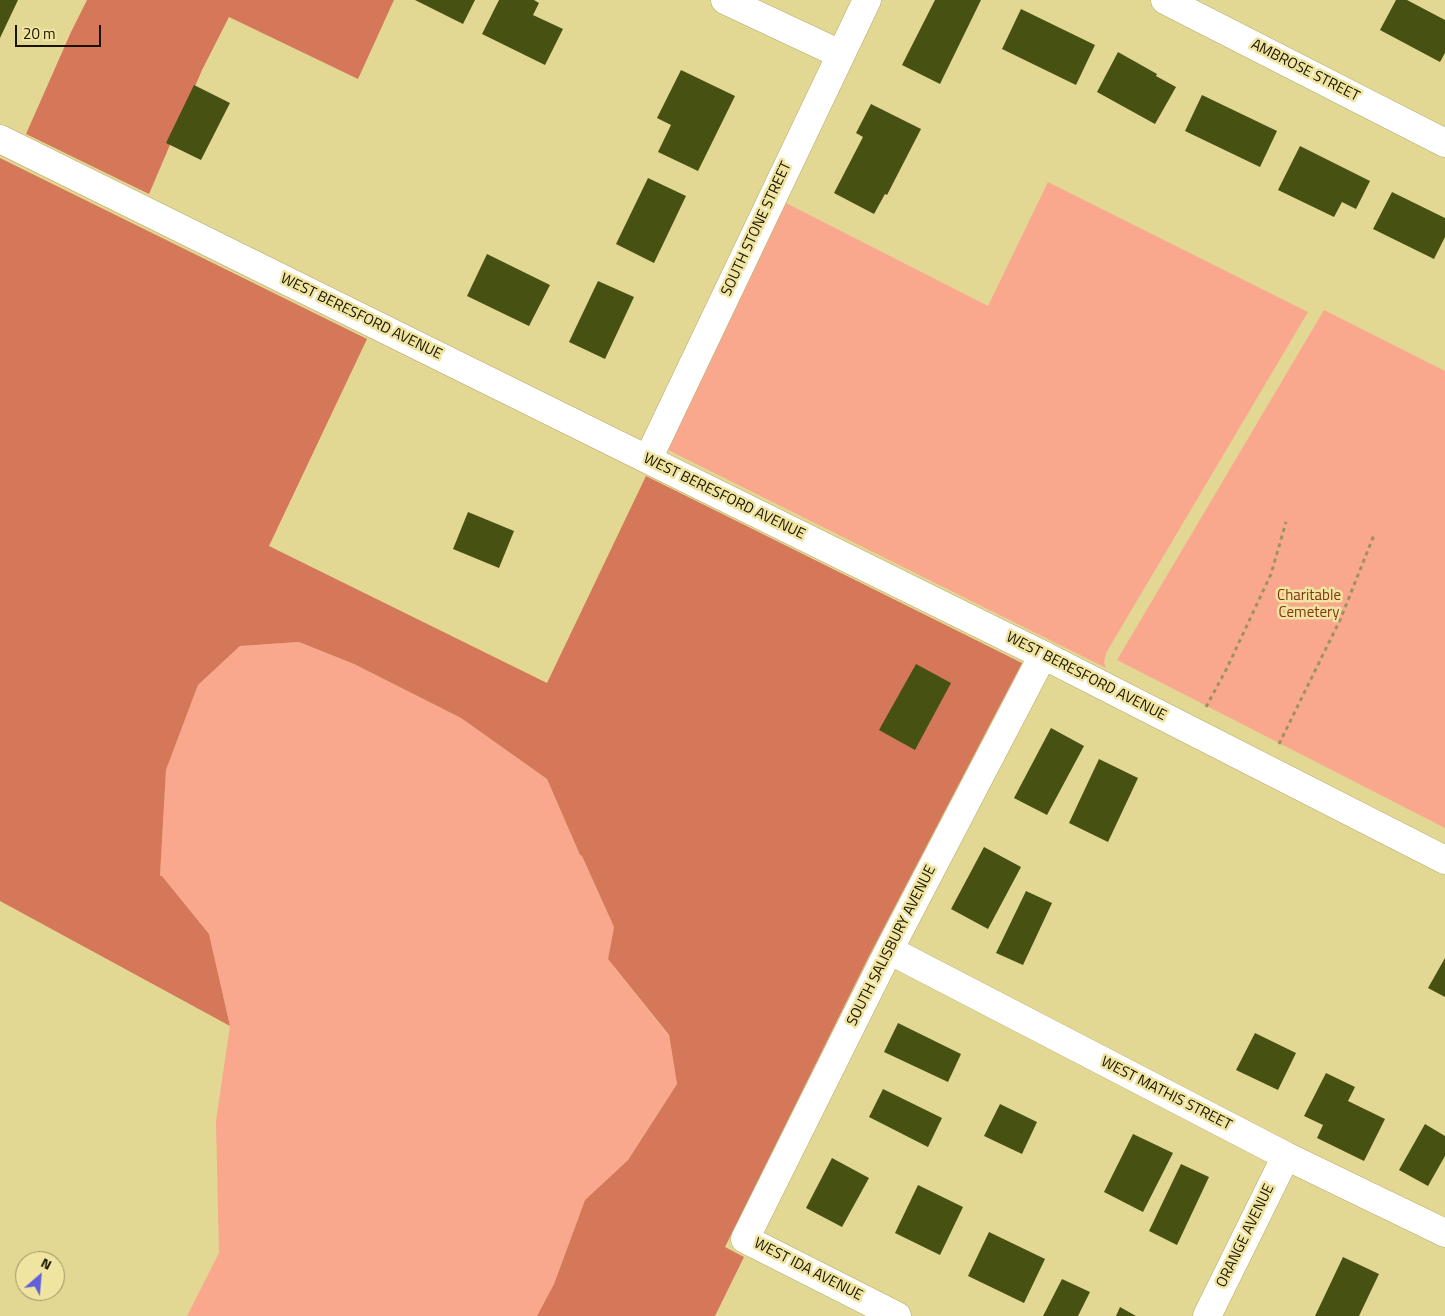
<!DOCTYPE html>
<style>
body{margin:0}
#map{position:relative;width:1445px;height:1316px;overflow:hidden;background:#e3d794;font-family:"Titillium Web",sans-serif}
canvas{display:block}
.north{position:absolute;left:15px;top:1251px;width:50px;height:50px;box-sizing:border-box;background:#f0e4a1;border:1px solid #9a9161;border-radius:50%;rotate:27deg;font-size:14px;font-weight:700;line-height:20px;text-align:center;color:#191400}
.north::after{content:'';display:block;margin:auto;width:18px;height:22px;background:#6160d9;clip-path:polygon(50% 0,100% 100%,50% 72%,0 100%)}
.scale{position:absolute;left:15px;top:25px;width:86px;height:22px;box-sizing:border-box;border:2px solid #191400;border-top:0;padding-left:6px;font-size:15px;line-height:18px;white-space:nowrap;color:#191400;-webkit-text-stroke:4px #f0e4a1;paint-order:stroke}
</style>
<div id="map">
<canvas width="1445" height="1316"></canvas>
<div class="north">N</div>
<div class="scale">20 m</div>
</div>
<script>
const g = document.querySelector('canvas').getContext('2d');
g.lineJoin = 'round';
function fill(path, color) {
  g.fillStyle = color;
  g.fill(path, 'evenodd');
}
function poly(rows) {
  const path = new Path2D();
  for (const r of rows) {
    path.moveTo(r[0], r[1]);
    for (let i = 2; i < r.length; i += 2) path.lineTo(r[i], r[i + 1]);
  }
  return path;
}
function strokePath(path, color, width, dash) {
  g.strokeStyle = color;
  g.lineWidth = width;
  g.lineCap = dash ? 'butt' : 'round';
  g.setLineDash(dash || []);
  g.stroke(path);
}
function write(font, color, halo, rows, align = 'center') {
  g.font = font + ' "Titillium Web",sans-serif';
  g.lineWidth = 5;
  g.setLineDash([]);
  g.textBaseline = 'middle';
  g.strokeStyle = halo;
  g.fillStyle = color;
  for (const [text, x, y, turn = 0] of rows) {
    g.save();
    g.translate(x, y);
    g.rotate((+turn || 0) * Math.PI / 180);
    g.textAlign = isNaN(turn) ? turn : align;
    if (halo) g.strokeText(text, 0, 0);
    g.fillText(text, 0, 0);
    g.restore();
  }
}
fill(poly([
 [1048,182,1308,312,1106,653,1104,662,1106,668,668,450,786,203,988,306],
 [1324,310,1445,371,1445,828,1117,660],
 [299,642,354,664,461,718,547,779,580,855,582,856,614,927,608,959,669,1036,677,1084,628,1160,585,1200,554,1284,537,1316,187,1316,219,1253,216,1121,230,1026,209,934,162,876,160,876,166,770,198,685,240,646]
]), '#faa88d');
fill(poly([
 [87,0,394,0,358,79,229,17,202,70,149,194,26,134,71,32],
 [0,158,367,339,269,546,547,683,646,476,1022,663,868,958,725,1247,744,1257,715,1316,537,1316,554,1284,585,1200,628,1160,677,1084,669,1035,608,959,614,927,582,856,580,855,547,779,461,718,354,664,299,642,240,646,198,685,166,770,160,876,162,876,209,934,230,1026,0,901]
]), '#d57859');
fill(poly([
 [0,0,18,0,0,38],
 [415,0,475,0,463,24],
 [499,0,534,0,539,3,533,15,563,29,545,65,482,34],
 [935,0,981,0,940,84,902,65],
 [1396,0,1407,0,1445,20,1445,53,1440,62,1380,30],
 [1021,9,1095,45,1076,85,1002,49],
 [1118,52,1157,74,1156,76,1176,87,1155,124,1097,92],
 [681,70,735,96,698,171,658,152,671,125,657,118],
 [194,85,230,103,201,160,166,143],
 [1202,95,1277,131,1260,167,1185,131],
 [871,104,921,129,887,195,885,194,874,214,834,193,863,137,856,133],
 [1300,146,1370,181,1356,209,1342,202,1334,217,1278,190],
 [648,178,686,196,654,263,616,244],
 [1392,192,1445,218,1445,237,1434,259,1373,229],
 [487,254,550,285,529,326,467,296],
 [598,281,634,297,605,359,569,342],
 [468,512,514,531,499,568,453,549],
 [916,664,951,683,915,750,879,730],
 [1051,728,1084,746,1047,815,1014,798],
 [1099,759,1138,778,1108,842,1069,823],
 [984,847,1021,867,988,929,951,909],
 [1026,891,1052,903,1023,965,996,953],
 [1445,958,1445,997,1428,988],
 [898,1023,961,1054,948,1082,884,1052],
 [1255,1033,1296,1053,1278,1090,1236,1070],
 [1326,1073,1355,1087,1348,1101,1385,1119,1364,1161,1317,1138,1323,1125,1304,1116],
 [883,1089,942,1118,928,1147,869,1117],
 [1000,1104,1037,1122,1022,1154,984,1136],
 [1425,1124,1445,1136,1445,1156,1428,1186,1399,1170],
 [1133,1134,1173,1153,1143,1212,1104,1192],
 [832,1158,869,1178,842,1227,806,1208],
 [1181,1164,1209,1177,1177,1245,1149,1231],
 [918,1185,963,1207,940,1255,895,1233],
 [989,1232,1045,1259,1024,1303,968,1276],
 [1343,1257,1379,1274,1359,1316,1315,1316],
 [1062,1279,1090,1292,1078,1316,1043,1316],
 [1120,1307,1136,1316,1116,1316]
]), '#475212');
const minor = poly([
 [725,0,840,54],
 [1165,0,1445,143],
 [889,950,1286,1156,1445,1233],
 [897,1316,745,1239,889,950,1043,655],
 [1207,1316,1286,1156]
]);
const tertiary = poly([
 [0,139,1043,655,1445,860],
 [648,459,867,0]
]);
strokePath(minor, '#b6aa69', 29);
strokePath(tertiary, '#b6aa69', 29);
strokePath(poly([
 [1206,707,1227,668,1271,574,1286,522],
 [1279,744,1340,620,1374,535]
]), '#9d9361', 3, [4, 4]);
strokePath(minor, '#fff', 28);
strokePath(tertiary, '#fff', 28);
write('15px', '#191400', '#f0e4a1', [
 ["AMBROSE STREET",1305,71,27],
 ["SOUTH STONE STREET",757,229,-65],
 ["WEST BERESFORD AVENUE",361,317,26],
 ["WEST BERESFORD AVENUE",724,497,26],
 ["WEST BERESFORD AVENUE",1086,677,27],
 ["SOUTH SALISBURY AVENUE",892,946,-63],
 ["WEST MATHIS STREET",1166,1094,27],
 ["ORANGE AVENUE",1246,1236,-64],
 ["WEST IDA AVENUE",808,1270,27]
]);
write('15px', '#863213', '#f0e4a1', [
 ["Charitable",1309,596],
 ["Cemetery",1309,613]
]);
</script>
